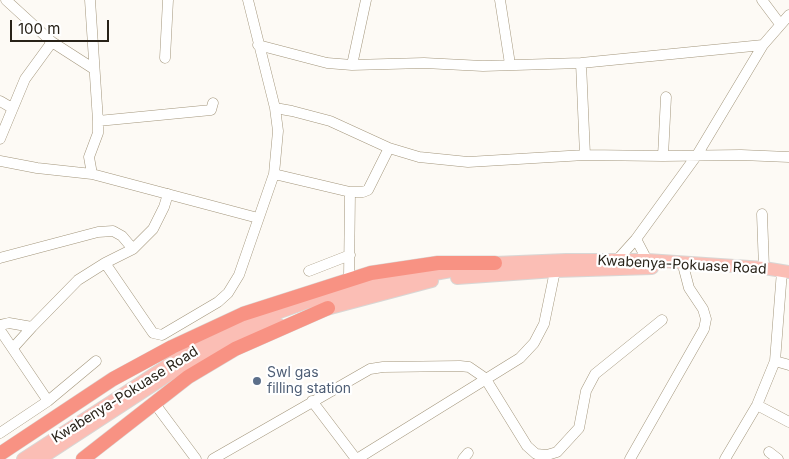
<!DOCTYPE html>
<style>
body{margin:0}
#map{position:relative;width:789px;height:459px;overflow:hidden;background:#fdfaf5;font-family:Inter,sans-serif}
canvas{display:block}
.scale{position:absolute;left:10px;top:20px;width:99px;height:22px;box-sizing:border-box;border:2px solid #282218;border-top:0;padding-left:6px;font-size:15px;line-height:18px;white-space:nowrap;color:#282218;-webkit-text-stroke:4px #fff;paint-order:stroke}
</style>
<div id="map">
<canvas width="789" height="459"></canvas>
<div class="scale">100 m</div>
</div>
<script>
const g = document.querySelector('canvas').getContext('2d');
g.lineJoin = 'round';
function poly(rows) {
  const path = new Path2D();
  for (const r of rows) {
    path.moveTo(r[0], r[1]);
    for (let i = 2; i < r.length; i += 2) path.lineTo(r[i], r[i + 1]);
  }
  return path;
}
function strokePath(path, color, width, dash) {
  g.strokeStyle = color;
  g.lineWidth = width;
  g.lineCap = dash ? 'butt' : 'round';
  g.setLineDash(dash || []);
  g.stroke(path);
}
function write(font, color, halo, rows, align = 'center') {
  g.font = font + ' Inter,sans-serif';
  g.lineWidth = 4.5;
  g.setLineDash([]);
  g.textBaseline = 'middle';
  g.strokeStyle = halo;
  g.fillStyle = color;
  for (const [text, x, y, turn = 0] of rows) {
    g.save();
    g.translate(x, y);
    g.rotate((+turn || 0) * Math.PI / 180);
    g.textAlign = isNaN(turn) ? turn : align;
    if (halo) g.strokeText(text, 0, 0);
    g.fillText(text, 0, 0);
    g.restore();
  }
}
const minor = poly([
 [6,0,52,42,94,69],
 [90,0,98,121,98,133,89,157,92,174],
 [500,0,510,64],
 [762,0,780,24],
 [258,45,327,63,352,65,424,63,483,66,581,63,763,45],
 [165,58,168,0],
 [581,63,585,155],
 [352,65,366,0],
 [0,101,12,108],
 [275,108,292,111,330,121,389,148,419,157,468,162,585,155,663,156,741,155,789,157],
 [98,121,211,110,213,103],
 [0,139,25,79,52,42],
 [663,156,666,97],
 [0,161,37,168,92,174,258,218],
 [274,174,350,192,349,278],
 [350,192,363,192,368,190,389,148],
 [168,194,164,207,153,229,133,249,105,263,153,333,162,335,218,302,228,293,239,275,274,174,278,131,275,108,248,0],
 [762,214,764,268],
 [636,239,647,260,647,265],
 [0,258,98,232,113,231,122,236,133,249],
 [618,259,636,239,697,155,763,45,789,15],
 [309,271,350,255],
 [0,325,9,323,32,327,78,280,105,263],
 [0,330,48,401],
 [13,348,32,327],
 [775,361,789,365],
 [312,401,356,459],
 [155,404,196,459],
 [757,405,789,422],
 [0,433,48,401,96,361],
 [769,452,778,459],
 [213,459,370,369,383,367,460,366,469,367,485,378,527,446,536,454,547,455,557,452,579,428,586,391,595,374,662,320],
 [357,459,520,358,534,343,544,324,555,271],
 [463,459,468,453],
 [630,459,704,329,706,319,703,309,689,288,684,269],
 [725,459,757,405,775,361,782,271]
]);
const major = poly([
 [457,278,555,271,652,268],
 [319,311,432,281],
 [23,459,177,359,266,317,305,303,368,286,495,263,566,260,647,260,764,268,789,272],
 [40,459,181,367,244,336,278,324]
]);
const highway = poly([
 [0,454,113,379,172,347,243,314,371,273,438,263,495,263],
 [83,459,188,377,235,349,328,308]
]);
strokePath(minor, '#a3967c', 11);
strokePath(major, '#d8d7d5', 14);
strokePath(highway, '#d8d7d5', 15);
strokePath(minor, '#fff', 10);
strokePath(major, '#fbbeb5', 12);
strokePath(highway, '#f89283', 14);
for (const [x, y, r, color] of [
 [257,381,5,"#5c6f8a"]
]) {
  const dot = new Path2D();
  dot.arc(x, y, r, 0, 2 * Math.PI);
  g.fillStyle = color;
  g.fill(dot);
  strokePath(dot, '#fff', 2);
}
write('14px', '#282218', '#fff', [
 ["Kwabenya-Pokuase Road",682,265,3],
 ["Kwabenya-Pokuase Road",125,395,-32]
]);
write('14px', '#4e5e75', '#fff', [
 ["Swl gas",267,373],
 ["filling station",267,389]
], 'left');
</script>
